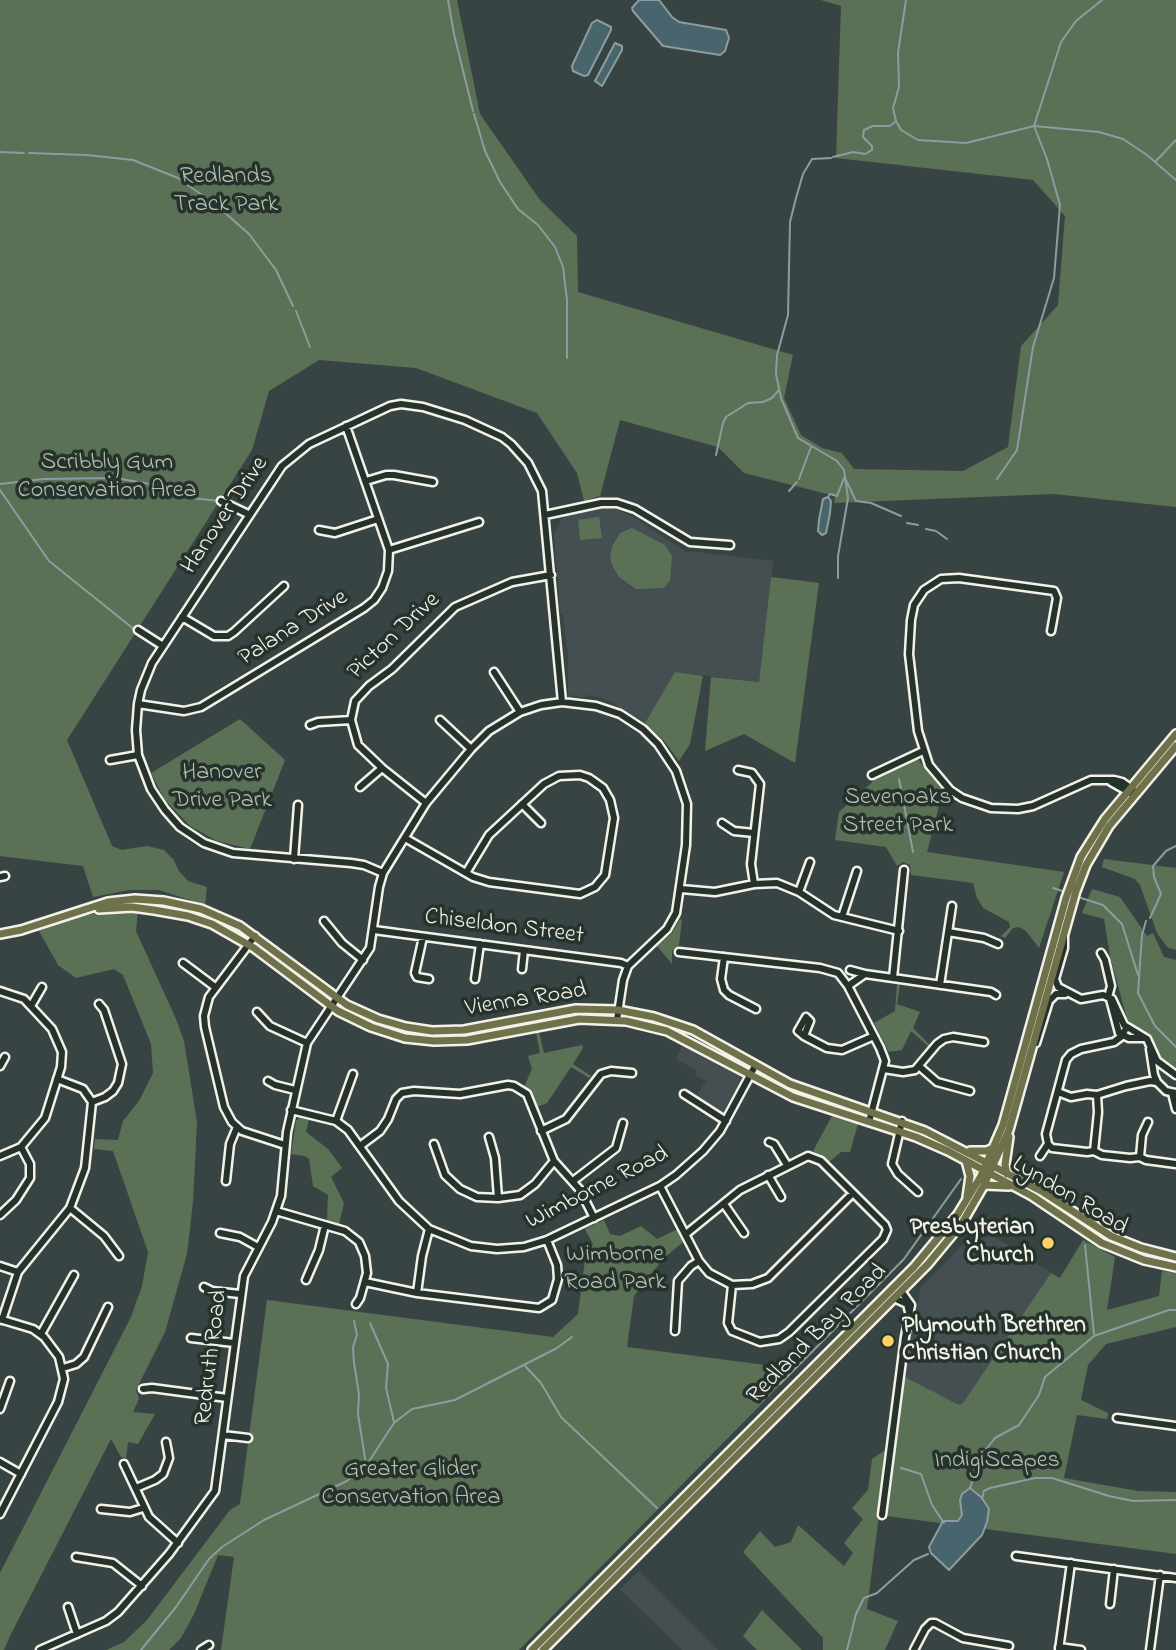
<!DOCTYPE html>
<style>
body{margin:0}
canvas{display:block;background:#384443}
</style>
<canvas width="1176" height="1650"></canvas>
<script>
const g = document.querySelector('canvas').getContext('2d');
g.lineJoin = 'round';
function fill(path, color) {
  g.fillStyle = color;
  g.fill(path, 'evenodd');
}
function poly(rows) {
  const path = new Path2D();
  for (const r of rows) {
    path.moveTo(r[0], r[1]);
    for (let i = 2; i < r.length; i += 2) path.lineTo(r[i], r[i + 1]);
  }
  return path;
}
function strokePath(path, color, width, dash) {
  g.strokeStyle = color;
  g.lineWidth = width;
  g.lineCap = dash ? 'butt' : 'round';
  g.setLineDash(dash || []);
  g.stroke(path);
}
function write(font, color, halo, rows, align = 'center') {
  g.font = font + ' "Indie Flower",sans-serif';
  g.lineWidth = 7;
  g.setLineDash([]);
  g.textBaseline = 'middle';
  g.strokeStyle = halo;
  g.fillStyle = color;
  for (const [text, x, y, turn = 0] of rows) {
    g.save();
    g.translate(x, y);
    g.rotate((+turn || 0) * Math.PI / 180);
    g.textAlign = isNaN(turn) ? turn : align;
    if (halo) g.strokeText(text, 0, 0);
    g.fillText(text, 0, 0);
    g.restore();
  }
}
fill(poly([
 [607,507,617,509,633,517,688,553,689,551,773,561,759,682,675,672,645,723,619,708,613,702,590,695,583,697,568,695,568,657,563,615,560,613,554,534,563,516],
 [683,1044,740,1074,742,1079,722,1113,696,1098,706,1081,695,1075,697,1070,676,1059],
 [980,1227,1051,1273,963,1404,959,1405,903,1377,921,1287],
 [639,1571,718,1650,682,1650,620,1589]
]), '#454f52');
fill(poly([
 [0,0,457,0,480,114,540,200,577,236,578,292,793,355,784,398,801,435,822,448,842,453,854,469,963,471,1008,447,1021,346,1058,305,1065,216,1033,180,836,158,841,6,821,0,1176,0,1176,507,1054,494,834,503,835,496,744,473,718,447,620,420,600,496,584,501,577,473,537,413,416,368,319,360,269,391,252,450,67,740,112,846,122,850,147,846,164,850,173,859,179,871,188,881,207,887,205,905,159,890,129,890,93,897,83,866,0,856],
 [599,517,602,538,580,540,578,520],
 [632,528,665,545,672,556,670,581,664,588,636,589,619,577,612,565,610,555,613,545,620,533],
 [771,577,819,583,795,763,744,734,705,751,711,677,759,682],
 [675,672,703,676,690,744,679,761,665,742,645,723],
 [240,719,285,760,250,849,217,841,190,826,165,800,151,773],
 [917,758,943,791,927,852,1064,872,1039,948,1026,931,1019,927,1013,928,1005,938,1001,936,1010,927,1009,922,983,908,977,898,973,883,911,875,910,865,903,862,897,866,886,847,835,840,839,812,879,776],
 [1104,859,1176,868,1176,950,1167,947,1157,933,1140,885,1135,879,1102,867],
 [1092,889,1120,897,1147,936,1153,933,1164,957,1176,960,1176,1070,1161,1058,1149,1034,1134,1026,1127,1019,1110,956,1104,919,1082,913],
 [112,911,138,911,136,931,176,1019,184,1041,197,1122,193,1202,187,1254,165,1332,136,1390,139,1399,133,1412,155,1414,138,1444,128,1442,126,1458,121,1457,111,1439,12,1632,4,1650,0,1650,0,1573,131,1317,142,1286,148,1252,113,1151,94,1149,95,1139,118,1140,123,1121,139,1101,153,1073,151,1044,123,975,114,969,76,978,58,965,39,931,73,917],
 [680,919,682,920,679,945,672,951,672,964,657,946,672,933],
 [897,984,900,985,897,1004,920,1012,913,1028,930,1045,929,1047,911,1031,902,1050,889,1052,874,1023,895,1011],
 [536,1032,539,1032,544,1053,582,1045,583,1048,573,1064,591,1076,589,1078,571,1067,547,1103,537,1107,532,1095,524,1087,532,1069,528,1056,540,1053],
 [832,1116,858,1124,850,1152,841,1152,828,1163,813,1151],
 [299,1118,309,1120,306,1132,328,1149,342,1168,331,1177,344,1203,339,1224,327,1220,328,1195,313,1186,309,1159,305,1156,291,1154,296,1121],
 [604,1220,610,1234,620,1236,641,1226,657,1239,678,1229,684,1241,663,1259,634,1296,627,1347,796,1369,519,1650,221,1650,234,1557,218,1555,194,1614,181,1638,169,1650,106,1650,124,1642,147,1620,230,1510,240,1504,267,1300,553,1337,578,1314,585,1260,593,1244,585,1229],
 [1083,1240,1115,1257,1107,1310,1159,1296,1162,1271,1176,1273,1176,1327,1106,1344,1088,1365,1081,1400,1108,1413,1107,1419,1077,1415,1064,1478,1138,1491,1176,1492,1176,1554,879,1515,867,1609,898,1621,885,1650,823,1650,823,1638,743,1552,760,1531,775,1547,791,1542,798,1525,844,1566,853,1553,844,1543,863,1519,852,1508,868,1490,872,1459,885,1450,893,1451,903,1376,959,1405,963,1403,1051,1273,1060,1278],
 [762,1610,802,1650,757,1650,743,1636]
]), '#5a7156');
const water = poly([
 [639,0,659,0,672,17,679,22,726,30,729,38,725,51,720,55,663,46,633,11,632,8,639,0],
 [597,20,611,27,611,30,588,75,584,76,573,71,572,66,592,23,597,20],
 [615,43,622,46,622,50,602,86,595,81,615,43],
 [828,497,831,501,830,513,826,533,822,535,818,531,819,520,823,499,828,497],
 [970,1488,982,1498,989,1509,987,1522,982,1535,949,1570,931,1553,929,1547,943,1521,958,1521,962,1515,960,1500,962,1494,970,1488]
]);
fill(water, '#48656e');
strokePath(water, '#8d9d9f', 2);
strokePath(poly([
 [448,0,454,34,473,111],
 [906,0,898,53,899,87,893,108,896,121,901,130,918,140,966,143,1034,126,1099,132,1123,139,1147,155,1176,180],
 [474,114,485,151,500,182,518,209,538,225,555,247,563,267,567,300,567,358],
 [0,152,24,153],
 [29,153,87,155,133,160,178,178,216,205,249,234,276,270,293,306],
 [833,157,853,152,865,154,872,150,872,146,863,137,864,130,873,126,890,126,895,122],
 [831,158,812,159,803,174,796,198,790,222,788,315,777,355,776,374,781,398,798,438,837,461,844,470,848,498,838,556,838,578],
 [1155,162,1176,140],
 [296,311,310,347],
 [716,455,723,423,726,417,748,403,763,402,772,398,779,390],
 [799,479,811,447],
 [997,479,1017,450,1033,347,1054,278,1060,205,1047,159,1034,126,1061,42,1076,21,1102,0],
 [846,480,856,501,871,503,901,516],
 [0,484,44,479,115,478,162,486,192,498,219,501],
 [0,490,49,561,135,630],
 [789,491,797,482],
 [828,497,830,494,837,496,844,478],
 [907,523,918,525],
 [926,529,936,531,947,539],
 [899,779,913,852],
 [1053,888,1062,891],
 [1081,898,1103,905,1122,924,1138,975],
 [1150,918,1161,894,1154,877,1153,866,1166,851,1176,846],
 [1146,921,1142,935,1138,993,1155,1026,1176,1047],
 [1049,1177,1062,1186,1068,1198],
 [1085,1245,1094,1334],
 [354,1321,357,1335,353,1347,354,1363,359,1394,358,1414,366,1465],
 [370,1323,388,1364,386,1388,394,1422],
 [525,1366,541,1383,561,1417,657,1508],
 [780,1384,904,1259,961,1179],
 [901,1468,921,1474,932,1505,944,1523],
 [970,1488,982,1455,995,1438,1019,1425,1039,1395,1045,1377,1094,1336,1169,1310,1176,1310],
 [982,1499,984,1491,990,1488,1035,1478,1052,1478,1109,1496,1133,1501,1176,1500],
 [141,1650,176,1607,209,1559,222,1547,264,1520,347,1481,366,1466,394,1423,412,1409,455,1400,557,1348,572,1337],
 [847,1650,856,1614,864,1598,877,1593,914,1560,928,1554]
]), '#8d9d9f', 2);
const minor = poly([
 [366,481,386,475,394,475,433,482],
 [221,501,248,514],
 [545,515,601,503,617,503,635,509,690,542,730,545],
 [319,530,335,533,378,519],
 [389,550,479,522],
 [182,617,214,636,228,636,234,632,284,586],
 [138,630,163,646],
 [1051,631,1057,598,1054,591,959,578,941,579,924,590,914,605,911,620,909,654,918,731,929,765,950,790,962,798,991,808,1018,809,1033,806,1091,780,1114,780,1122,782,1133,790],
 [494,672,520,712],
 [138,704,184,711,201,707,364,608,374,600,382,588,388,571,389,550,346,426],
 [440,720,471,749],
 [310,725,318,722,351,720],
 [110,760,138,755],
 [738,770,752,773,760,784,751,864,754,884],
 [872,775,923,751],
 [1111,782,1132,794],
 [360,787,382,768],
 [426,803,382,768,358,745,351,720,355,701,369,686,392,669,455,607,512,582,551,575],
 [522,804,541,823],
 [722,823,734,831,754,833],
 [405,838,466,873,473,877,489,882,580,894,595,887,605,875,614,818,610,800,603,788,589,778,580,775,559,776,544,784,489,835,466,873],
 [294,859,298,805],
 [383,873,364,865,351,863,233,853,204,843,180,827,165,810,151,789,138,755,136,730,138,704,141,690,152,663,282,466,309,444,390,406,401,404,423,407,465,420,502,437,511,444,528,463,542,491,562,702],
 [0,877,5,876],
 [681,889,715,892,754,884,777,883,799,892,834,915,899,931],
 [799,892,810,862],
 [842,917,857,871],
 [324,921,342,943,363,960],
 [374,930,621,963,628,966],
 [948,932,984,938,998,944],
 [255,936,209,997,204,1016,205,1027,224,1107,232,1122,242,1131,285,1145],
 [423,937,415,973,417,977,429,979],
 [1064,938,1064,948,1055,979,1058,987,1081,999,1103,995,1112,999,1124,1025,1147,1039,1157,1061,1176,1075],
 [679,952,820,968,838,973,848,986,880,1048,885,1061,869,1122],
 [1101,953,1105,960,1111,986,1108,997],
 [724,957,721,979,724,990,729,995,756,1009],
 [183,963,215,987],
 [522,969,524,950],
 [850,970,865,974],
 [893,978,904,870],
 [475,979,480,944],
 [940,985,952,906],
 [848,986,865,974,991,992,996,995],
 [0,991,24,999,52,1029,62,1052,61,1067,45,1118,21,1147,0,1156],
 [1110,999,1119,1033,1129,1038,1145,1038],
 [31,1006,42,987],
 [257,1012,270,1026,307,1043],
 [806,1017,810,1021,804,1036,798,1031,806,1017],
 [1126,1028,1122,1036,1114,1042,1081,1049,1071,1054,1066,1060,1046,1134,1048,1144,1052,1148,1087,1152,1094,1151,1098,1112,1097,1095,1126,1086,1150,1081,1157,1082],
 [804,1036,827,1048,842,1050,874,1036],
 [1036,1043,1049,1001,1056,994,1065,994],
 [1150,1049,1154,1075,1157,1082,1166,1091,1176,1093],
 [0,1066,5,1057],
 [920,1067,937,1082,970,1091],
 [884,1069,903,1072,915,1070,937,1044,944,1039,953,1037,984,1042],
 [268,1081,275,1085,295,1090],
 [1058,1092,1071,1097,1087,1094,1097,1095],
 [1172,1093,1176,1109],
 [684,1094,726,1121],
 [92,1102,105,1097,113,1091,118,1083,122,1064,104,1010,99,1004],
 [291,1110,336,1121,348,1130,399,1201,429,1229,471,1246,497,1249,524,1247,547,1240,660,1186,676,1175,703,1151,720,1131,755,1066],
 [336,1121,353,1074],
 [902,1121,892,1164,898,1174,918,1192],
 [1148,1122,1142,1135,1140,1157,1146,1160,1176,1164],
 [541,1131,566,1119,601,1074,611,1071,632,1073],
 [489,1137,495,1158,498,1198],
 [769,1142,774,1144,787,1165],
 [434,1144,445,1175,460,1189,477,1197,498,1198,520,1195,535,1184,554,1161],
 [360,1146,380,1131,388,1119,396,1099,402,1093,414,1091,460,1094,508,1085,514,1086,527,1094,554,1161,580,1190,594,1218],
 [1094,1151,1102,1155,1130,1158,1140,1157],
 [1040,1156,1048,1144],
 [768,1175,781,1197],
 [226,1181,230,1144,237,1127],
 [573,1181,616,1148,623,1123],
 [660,1186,699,1261,709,1273,732,1285,752,1284,768,1278,852,1194],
 [724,1204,744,1233],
 [70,1208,104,1236,119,1256],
 [276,1211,345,1231,359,1242,365,1256,367,1273,360,1298,356,1304],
 [0,1215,16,1200,30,1178,30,1164,21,1147],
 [220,1233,240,1237,258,1247],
 [686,1234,740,1190,808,1156,821,1161,885,1225,887,1230,883,1239,789,1332,779,1339,760,1342,732,1331,728,1323,732,1285],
 [0,1266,18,1272],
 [306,1280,319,1250,325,1225],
 [365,1282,417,1293,539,1308,552,1300,558,1279,557,1265,547,1240],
 [204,1287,212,1291,240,1294],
 [417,1293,422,1256,429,1229],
 [894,1298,907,1304,909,1312],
 [0,1319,33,1329,44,1337,59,1357,64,1379,58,1402,0,1514],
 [2,1320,18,1272,70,1208,85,1168,92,1102,83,1089,57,1079],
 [675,1331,678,1281,691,1266,699,1261],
 [41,1334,74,1275],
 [191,1338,234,1343],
 [63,1368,76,1364,84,1357,108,1307],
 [143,1389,152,1388,227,1398],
 [0,1409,10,1381],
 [1117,1418,1176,1426],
 [223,1435,248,1438],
 [0,1462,21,1474],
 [124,1464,149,1517,178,1543],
 [136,1488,155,1480,163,1474,169,1458,166,1442],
 [101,1509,130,1512,143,1508],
 [882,1515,905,1337,911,1305,901,1291],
 [1016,1556,1176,1578],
 [76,1557,113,1563,142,1586],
 [1110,1604,1114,1569],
 [68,1607,77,1634],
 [1059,1647,1081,1650],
 [40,1650,106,1621,118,1612,169,1554,215,1491,244,1276,272,1222,281,1196,287,1132,307,1043,370,948,379,887,383,873,426,803,471,749,489,731,520,712,541,705,562,702,596,706,620,714,643,729,658,744,676,771,687,804,686,845,676,913,667,929,628,966,623,980,617,1020],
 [201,1650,209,1645],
 [914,1650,925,1629,931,1623,935,1623,963,1638,1009,1646],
 [1059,1650,1071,1563],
 [1150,1650,1160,1575]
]);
const major = poly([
 [99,909,132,907,154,910,188,916,212,924,254,948,338,1011,371,1027,405,1038,434,1041,467,1040,579,1019,626,1021,667,1031,793,1097,916,1137,948,1151,1032,1196,1102,1243,1144,1260,1176,1267],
 [0,934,21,930,108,902,135,899,164,901,201,909,240,926,347,1005,378,1019,406,1027,432,1031,464,1030,576,1009,618,1010,654,1017,693,1030,790,1084,925,1131,1043,1192,1111,1236,1141,1248,1176,1257],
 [970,1151,986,1151,994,1148],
 [966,1161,970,1176,967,1197],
 [1007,1174,1005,1165,1009,1137],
 [984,1185,1009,1186],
 [532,1650,914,1267,958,1214,981,1176,1003,1125,1066,898,1081,857,1105,819,1176,734],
 [543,1650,928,1264,962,1223,984,1185,1009,1130,1076,891,1086,865,1109,826,1176,746]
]);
strokePath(minor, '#f4f1e8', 11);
strokePath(major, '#f4f1e8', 12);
strokePath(minor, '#26332d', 6);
strokePath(major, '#6f714a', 7);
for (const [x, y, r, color] of [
 [1048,1243,7,"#ffd166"],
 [888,1341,7,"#ffd166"]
]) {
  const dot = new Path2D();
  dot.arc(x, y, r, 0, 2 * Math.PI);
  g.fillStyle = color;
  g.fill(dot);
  strokePath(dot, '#26332d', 2.5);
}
write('24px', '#b6beae', '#26332d', [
 ["Redlands",226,178],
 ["Track Park",226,206],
 ["Scribbly Gum",107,464],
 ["Conservation Area",107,492],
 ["Hanover",222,774],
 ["Drive Park",222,802],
 ["Sevenoaks",898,799],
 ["Street Park",898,827],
 ["Wimborne",615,1256],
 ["Road Park",615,1284],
 ["IndigiScapes",997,1462],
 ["Greater Glider",411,1471],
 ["Conservation Area",411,1499]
]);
write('24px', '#f4f1e8', '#26332d', [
 ["Hanover Drive",226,516,-56],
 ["Palana Drive",294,629,-32],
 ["Picton Drive",395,637,-43],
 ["Chiseldon Street",504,928,7],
 ["Vienna Road",526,1001,-9],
 ["Wimborne Road",598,1189,-27],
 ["Lyndon Road",1069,1197,31],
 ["Redland Bay Road",818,1335,-45],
 ["Redruth Road",213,1358,-83]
]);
write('bold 24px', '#f4f1e8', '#26332d', [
 ["Presbyterian",1034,1229],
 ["Church",1034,1257],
 ["Plymouth Brethren",902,1327,"left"],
 ["Christian Church",902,1355,"left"]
], 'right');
</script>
